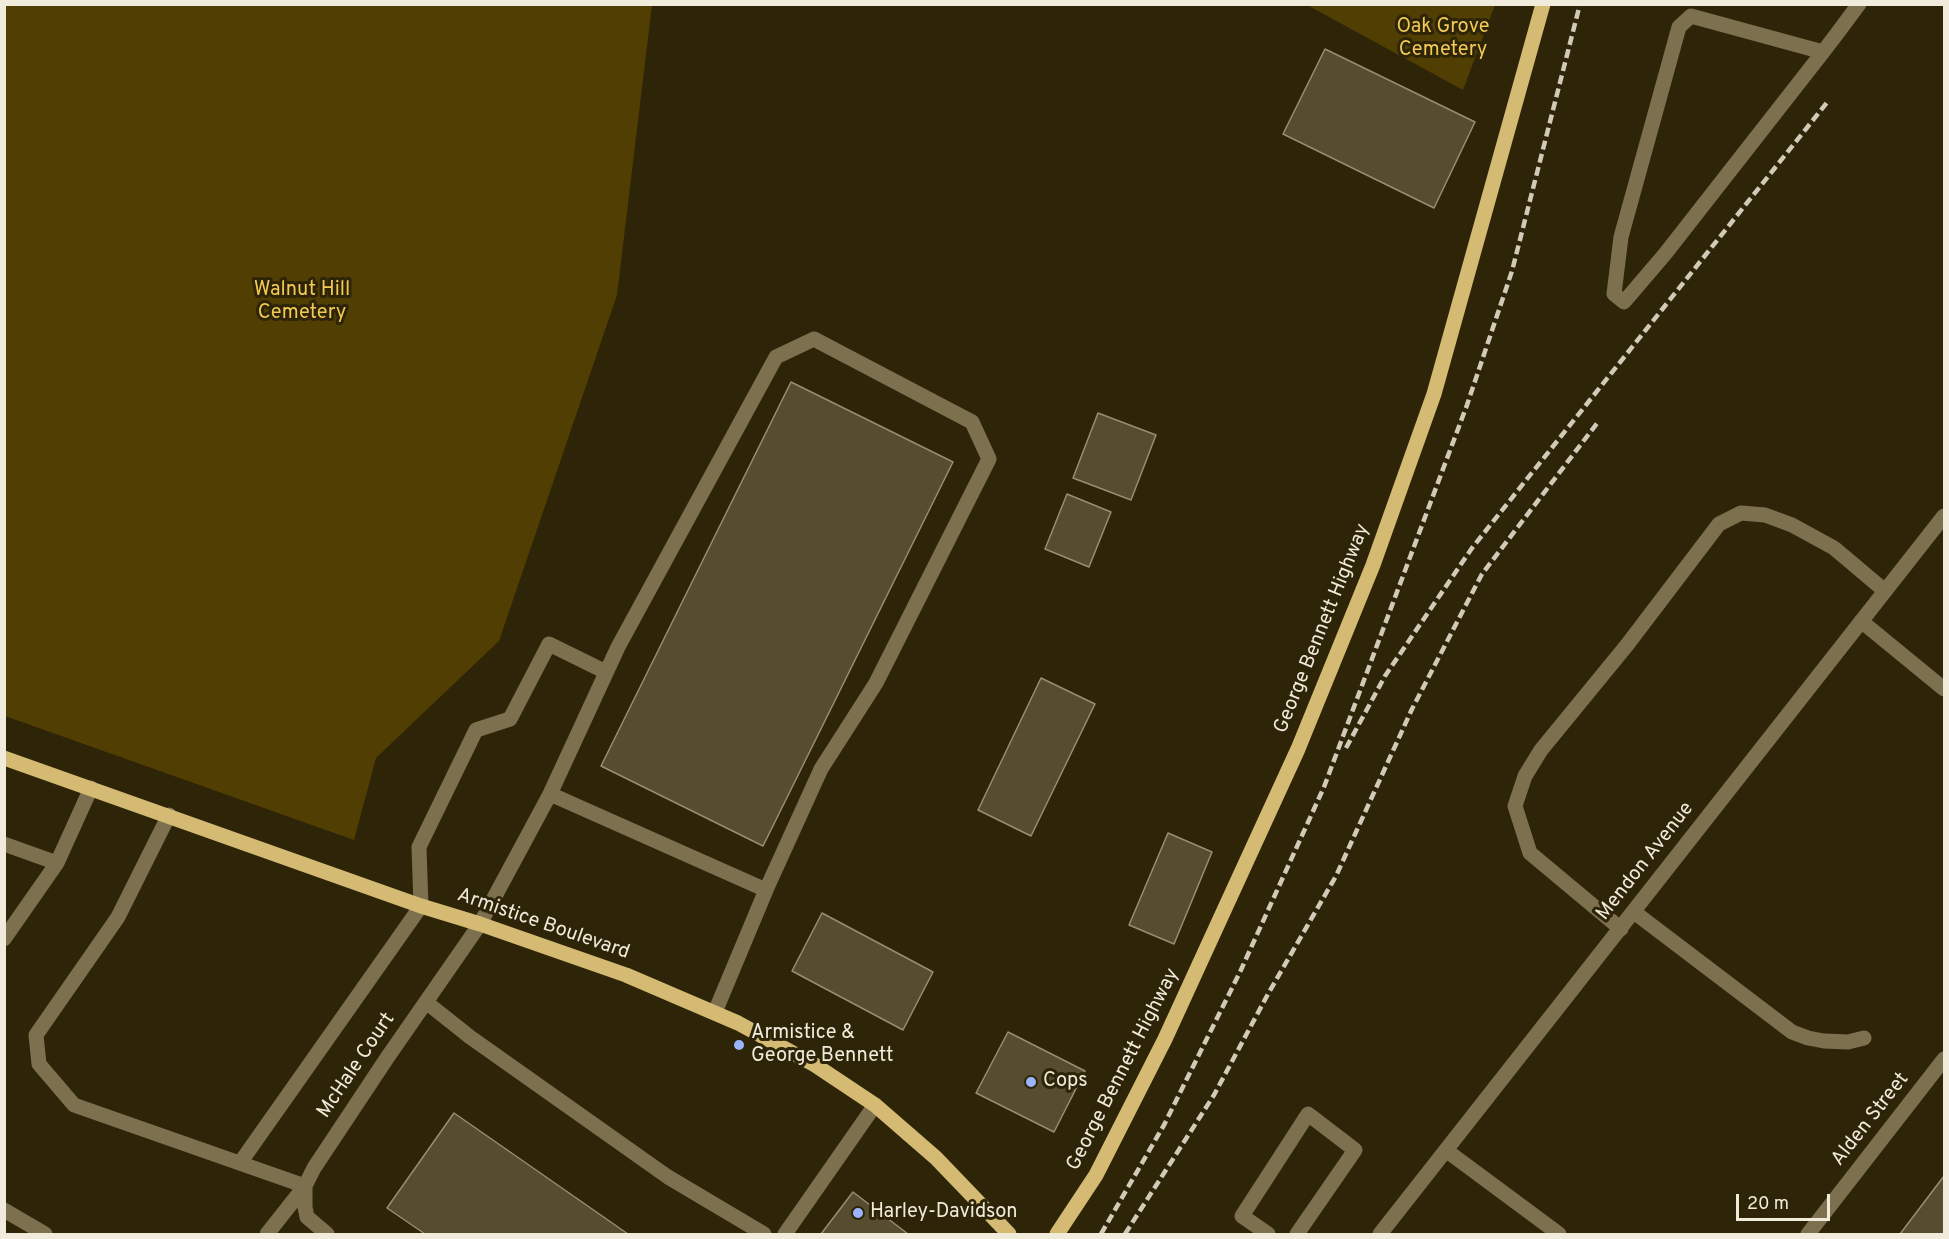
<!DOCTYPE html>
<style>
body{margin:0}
#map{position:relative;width:1949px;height:1239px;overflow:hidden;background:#2e2408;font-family:Overpass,sans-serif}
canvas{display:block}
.frame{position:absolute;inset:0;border:6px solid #f1ebdb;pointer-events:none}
.scale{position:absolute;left:1736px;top:1194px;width:94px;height:27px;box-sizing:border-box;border:3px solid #f1ebdb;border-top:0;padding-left:8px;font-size:18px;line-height:21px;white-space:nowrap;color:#f1ebdb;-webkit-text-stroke:4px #2e2408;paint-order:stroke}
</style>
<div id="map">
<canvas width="1949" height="1239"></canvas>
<div class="frame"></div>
<div class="scale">20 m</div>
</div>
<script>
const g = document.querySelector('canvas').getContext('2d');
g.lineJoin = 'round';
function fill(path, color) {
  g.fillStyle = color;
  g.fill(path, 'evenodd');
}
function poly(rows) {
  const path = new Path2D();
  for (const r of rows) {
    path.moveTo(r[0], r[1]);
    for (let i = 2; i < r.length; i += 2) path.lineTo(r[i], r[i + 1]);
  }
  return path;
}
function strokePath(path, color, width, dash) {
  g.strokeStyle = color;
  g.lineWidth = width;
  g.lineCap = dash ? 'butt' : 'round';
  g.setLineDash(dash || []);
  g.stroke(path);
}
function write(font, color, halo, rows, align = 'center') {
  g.font = font + ' Overpass,sans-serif';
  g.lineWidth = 6;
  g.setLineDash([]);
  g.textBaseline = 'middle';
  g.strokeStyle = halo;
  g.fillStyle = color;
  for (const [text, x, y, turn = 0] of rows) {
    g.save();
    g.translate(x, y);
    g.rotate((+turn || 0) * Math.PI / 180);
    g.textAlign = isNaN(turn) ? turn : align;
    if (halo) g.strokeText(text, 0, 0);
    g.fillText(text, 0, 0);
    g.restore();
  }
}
fill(poly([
 [5,4,652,5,617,295,499,641,376,758,354,840,5,716],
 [1307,5,1495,5,1463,90]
]), '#503e02');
const building = poly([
 [1325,49,1475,122,1434,208,1283,134,1325,49],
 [791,382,953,462,763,846,601,766,791,382],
 [1098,413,1156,435,1131,500,1073,478,1098,413],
 [1067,494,1111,512,1089,567,1045,549,1067,494],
 [1041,678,1095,704,1031,836,978,810,1041,678],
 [1168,833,1212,852,1174,944,1129,925,1168,833],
 [822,913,933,972,903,1030,792,971,822,913],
 [1008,1032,1085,1071,1054,1132,976,1093,1008,1032],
 [454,1113,628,1234,425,1234,387,1208,454,1113],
 [1944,1176,1944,1234,1900,1234,1944,1176],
 [853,1192,908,1234,821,1234,853,1192]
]);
fill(building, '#564c2f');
strokePath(building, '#998e6f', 1.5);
strokePath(poly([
 [1823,52,1691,16,1679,27,1621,237,1614,294,1624,302,1665,254,1823,52,1836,35,1859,4],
 [1861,621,1944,689],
 [550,794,618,647,776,357,814,339,972,422,989,459,876,683,821,769,766,890],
 [169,815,118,917,36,1035,39,1064,74,1105,305,1186,267,1234],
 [4,844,57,863,91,788],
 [1634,912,1792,1032,1808,1038,1824,1041,1848,1042,1864,1038],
 [1621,929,1530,853,1515,806,1525,776,1541,750,1627,645,1719,524,1741,513,1765,515,1792,525,1834,548,1885,591],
 [4,939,57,863],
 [426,1002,470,1037,668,1177,764,1234],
 [1447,1151,1559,1234],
 [240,1163,421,906,419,847,476,730,510,719,549,644,606,672],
 [4,1210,45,1234],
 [327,1234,307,1217,305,1207,305,1186,314,1168,387,1058,480,924,550,794,766,890,715,1012],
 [785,1234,875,1105],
 [1268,1234,1242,1216,1308,1114,1355,1150,1297,1234],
 [1380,1234,1944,516],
 [1808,1234,1944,1059]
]), '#7c704f', 15);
strokePath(poly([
 [4,758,421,906,480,924,626,975,738,1023,815,1065,875,1105,936,1158,1009,1234],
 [1057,1234,1096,1175,1165,1039,1298,749,1373,565,1434,394,1543,4]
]), '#d4ba73', 15);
strokePath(poly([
 [1346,748,1385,676,1472,548,1829,100],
 [1101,1234,1164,1125,1240,972,1324,787,1467,405,1512,271,1580,4],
 [1125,1234,1214,1095,1268,994,1336,876,1412,709,1482,574,1598,422]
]), '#d1cab8', 4.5, [9, 4.5]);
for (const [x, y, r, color] of [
 [739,1045,6,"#9cb4fd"],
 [1031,1082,6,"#9cb4fd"],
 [858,1213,6,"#9cb4fd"]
]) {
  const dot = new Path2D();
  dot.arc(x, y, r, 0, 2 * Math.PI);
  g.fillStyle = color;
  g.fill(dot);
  strokePath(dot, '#2e2408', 2);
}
write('20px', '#f3ca54', '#2e2408', [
 ["Oak Grove",1443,28],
 ["Cemetery",1443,51],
 ["Walnut Hill",302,291],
 ["Cemetery",302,314]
]);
write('20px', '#f1ebdb', '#2e2408', [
 ["George Bennett Highway",1323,629,-68],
 ["Mendon Avenue",1646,862,-52],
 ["Armistice Boulevard",543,925,19],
 ["McHale Court",357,1066,-56],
 ["George Bennett Highway",1124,1070,-63],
 ["Alden Street",1871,1120,-52]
]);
write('20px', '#f1ebdb', '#2e2408', [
 ["Armistice &",751,1034],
 ["George Bennett",751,1057],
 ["Cops",1043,1082],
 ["Harley-Davidson",870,1213]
], 'left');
</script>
